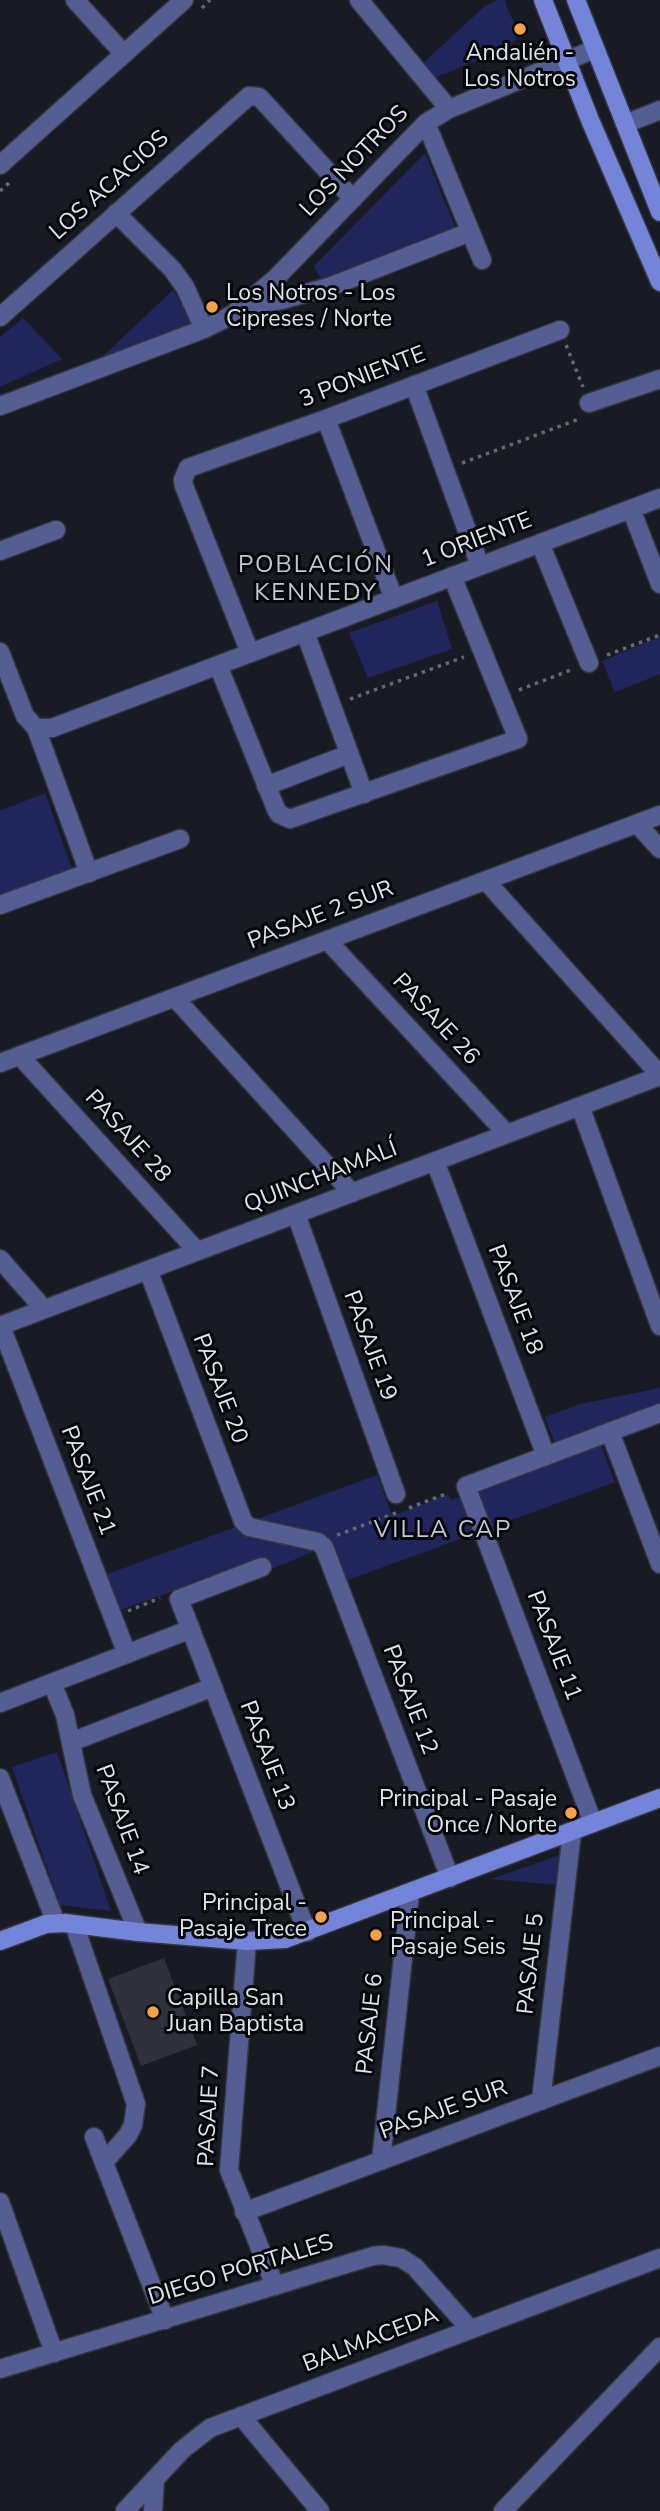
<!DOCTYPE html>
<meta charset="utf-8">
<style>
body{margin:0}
canvas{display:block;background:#181a24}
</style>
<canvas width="660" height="2511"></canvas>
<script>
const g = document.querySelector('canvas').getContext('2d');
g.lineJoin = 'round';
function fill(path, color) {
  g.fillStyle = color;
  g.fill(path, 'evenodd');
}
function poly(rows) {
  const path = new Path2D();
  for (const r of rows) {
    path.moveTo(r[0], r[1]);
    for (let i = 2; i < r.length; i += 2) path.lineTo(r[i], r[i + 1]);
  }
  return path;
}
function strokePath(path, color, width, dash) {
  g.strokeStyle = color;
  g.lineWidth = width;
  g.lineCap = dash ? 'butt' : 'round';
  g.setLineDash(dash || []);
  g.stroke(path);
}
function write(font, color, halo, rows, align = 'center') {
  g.font = font + ' "Nunito Sans",sans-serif';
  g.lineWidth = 6;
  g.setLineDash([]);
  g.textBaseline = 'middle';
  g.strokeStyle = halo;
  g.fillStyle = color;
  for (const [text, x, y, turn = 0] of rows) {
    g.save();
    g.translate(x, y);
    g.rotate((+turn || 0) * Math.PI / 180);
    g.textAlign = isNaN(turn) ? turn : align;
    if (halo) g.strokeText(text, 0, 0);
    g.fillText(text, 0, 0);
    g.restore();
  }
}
fill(poly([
 [497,0,505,0,508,11,518,30,515,41,492,54,422,83,419,67,485,6],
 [425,153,455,227,321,279,314,266],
 [173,290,197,329,102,357],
 [23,318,62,359,0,387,0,337],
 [437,601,452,649,368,678,349,633],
 [660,637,660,674,615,692,602,661],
 [45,793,72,869,0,896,0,811],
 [660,1388,660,1422,601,1446,615,1482,348,1580,331,1544,191,1603,184,1587,120,1610,105,1575,377,1475,392,1516,448,1494,451,1500,561,1459,545,1417,580,1404],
 [57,1752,111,1911,60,1905,12,1767],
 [563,1854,559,1885,491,1879]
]), '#20265c');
fill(poly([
 [164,1958,197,2045,141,2066,108,1979]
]), '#2e303c');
const street = poly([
 [75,0,124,54],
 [359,0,449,109],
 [426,123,482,260],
 [625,124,660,110],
 [0,165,184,0],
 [116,213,172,269,185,287,204,329],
 [246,305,281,300,329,287,470,232],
 [0,317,249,96,259,97,263,101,353,199],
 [414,385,480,566],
 [589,403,660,379],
 [0,406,204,329,232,315,275,279,426,123,449,109,595,49],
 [326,419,394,599],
 [631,509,660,584],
 [540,543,589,663],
 [0,551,56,530],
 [305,632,364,794],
 [0,652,25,716,36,728,89,873],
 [250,653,184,486,183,480,188,468,326,419,560,330],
 [218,665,276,809,279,814,290,819,518,739,452,576],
 [36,728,52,728,660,498],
 [266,786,349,754],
 [637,824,660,849],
 [486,881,660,1075],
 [0,905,180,839],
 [327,940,507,1134],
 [175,998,352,1193],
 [20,1056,197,1251],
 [0,1063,660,815],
 [580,1106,660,1326],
 [435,1161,546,1456],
 [296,1214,396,1494],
 [0,1259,44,1309],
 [148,1270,243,1521,249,1527,318,1542,324,1547,450,1878],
 [0,1326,660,1076],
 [1,1326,127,1654],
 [610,1432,660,1564],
 [262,1567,179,1599,307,1932],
 [52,1683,65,1715,82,1795,138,1932],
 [0,1703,191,1629],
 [71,1742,213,1687],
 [0,1778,56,1923],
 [593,1823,466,1486,660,1413],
 [74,1924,136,2104,133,2125,128,2135,104,2162],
 [247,1941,229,2170,275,2286],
 [541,2101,572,1832],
 [94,2137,165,2320],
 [381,2161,410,1893],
 [0,2202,54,2353],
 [244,2212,660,2056],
 [0,2369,373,2256,383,2255,401,2258,415,2267,470,2329],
 [241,2416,320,2511],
 [125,2511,182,2450,210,2428,660,2258],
 [153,2511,155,2479],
 [503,2511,660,2347]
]);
const secondary = poly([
 [543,0,590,120,660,282],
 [576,0,660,212],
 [0,1941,46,1924,65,1923,138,1932,247,1941,285,1939,660,1798]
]);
strokePath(street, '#343640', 21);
strokePath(secondary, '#343640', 21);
strokePath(poly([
 [202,8,210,0],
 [0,191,9,183],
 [566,345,583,387],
 [462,463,579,419],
 [607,655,660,635],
 [519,690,571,670],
 [350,699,464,657],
 [409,1508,448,1493],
 [337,1535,396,1513],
 [128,1611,160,1598]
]), '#666871', 3.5, [3.5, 5]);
strokePath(street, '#545e93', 18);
strokePath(secondary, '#7484d9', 18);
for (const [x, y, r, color] of [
 [520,29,7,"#f6a248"],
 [212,307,7,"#f6a248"],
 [571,1813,7,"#f6a248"],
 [321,1917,7,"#f6a248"],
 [376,1935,7,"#f6a248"],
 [153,2012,7,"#f6a248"]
]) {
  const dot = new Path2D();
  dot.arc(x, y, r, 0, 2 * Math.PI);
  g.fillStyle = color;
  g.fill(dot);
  strokePath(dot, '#050609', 2.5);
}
write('23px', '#e2e4ec', '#050609', [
 ["Andalién -",520,54,"center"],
 ["Los Notros",520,80,"center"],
 ["Los Notros - Los",226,294],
 ["Cipreses / Norte",226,320],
 ["Principal - Pasaje",557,1800,"right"],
 ["Once / Norte",557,1826,"right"],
 ["Principal -",307,1904,"right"],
 ["Pasaje Trece",307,1930,"right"],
 ["Principal -",390,1922],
 ["Pasaje Seis",390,1948],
 ["Capilla San",167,1999],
 ["Juan Baptista",167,2025]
], 'left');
write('23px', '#e2e4ec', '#050609', [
 ["LOS NOTROS",355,162,-46],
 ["LOS ACACIOS",110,186,-42],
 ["3 PONIENTE",363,378,-21],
 ["1 ORIENTE",477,541,-21],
 ["PASAJE 2 SUR",321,916,-21],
 ["PASAJE 26",435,1020,47],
 ["PASAJE 28",127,1137,48],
 ["QUINCHAMALÍ",321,1178,-21],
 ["PASAJE 18",514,1300,69],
 ["PASAJE 19",369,1346,70],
 ["PASAJE 20",219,1389,69],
 ["PASAJE 21",87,1481,69],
 ["PASAJE 11",553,1646,69],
 ["PASAJE 12",409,1700,69],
 ["PASAJE 13",266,1756,69],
 ["PASAJE 14",121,1820,70],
 ["PASAJE 5",532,1964,-84],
 ["PASAJE 6",371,2024,-84],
 ["PASAJE SUR",444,2111,-20],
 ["PASAJE 7",210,2116,-87],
 ["DIEGO PORTALES",241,2271,-17],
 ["BALMACEDA",371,2341,-21]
]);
g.letterSpacing = '2px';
write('24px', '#c2c6d5', '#050609', [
 ["POBLACIÓN",316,566],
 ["KENNEDY",316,594],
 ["VILLA CAP",443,1531]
]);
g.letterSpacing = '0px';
</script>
